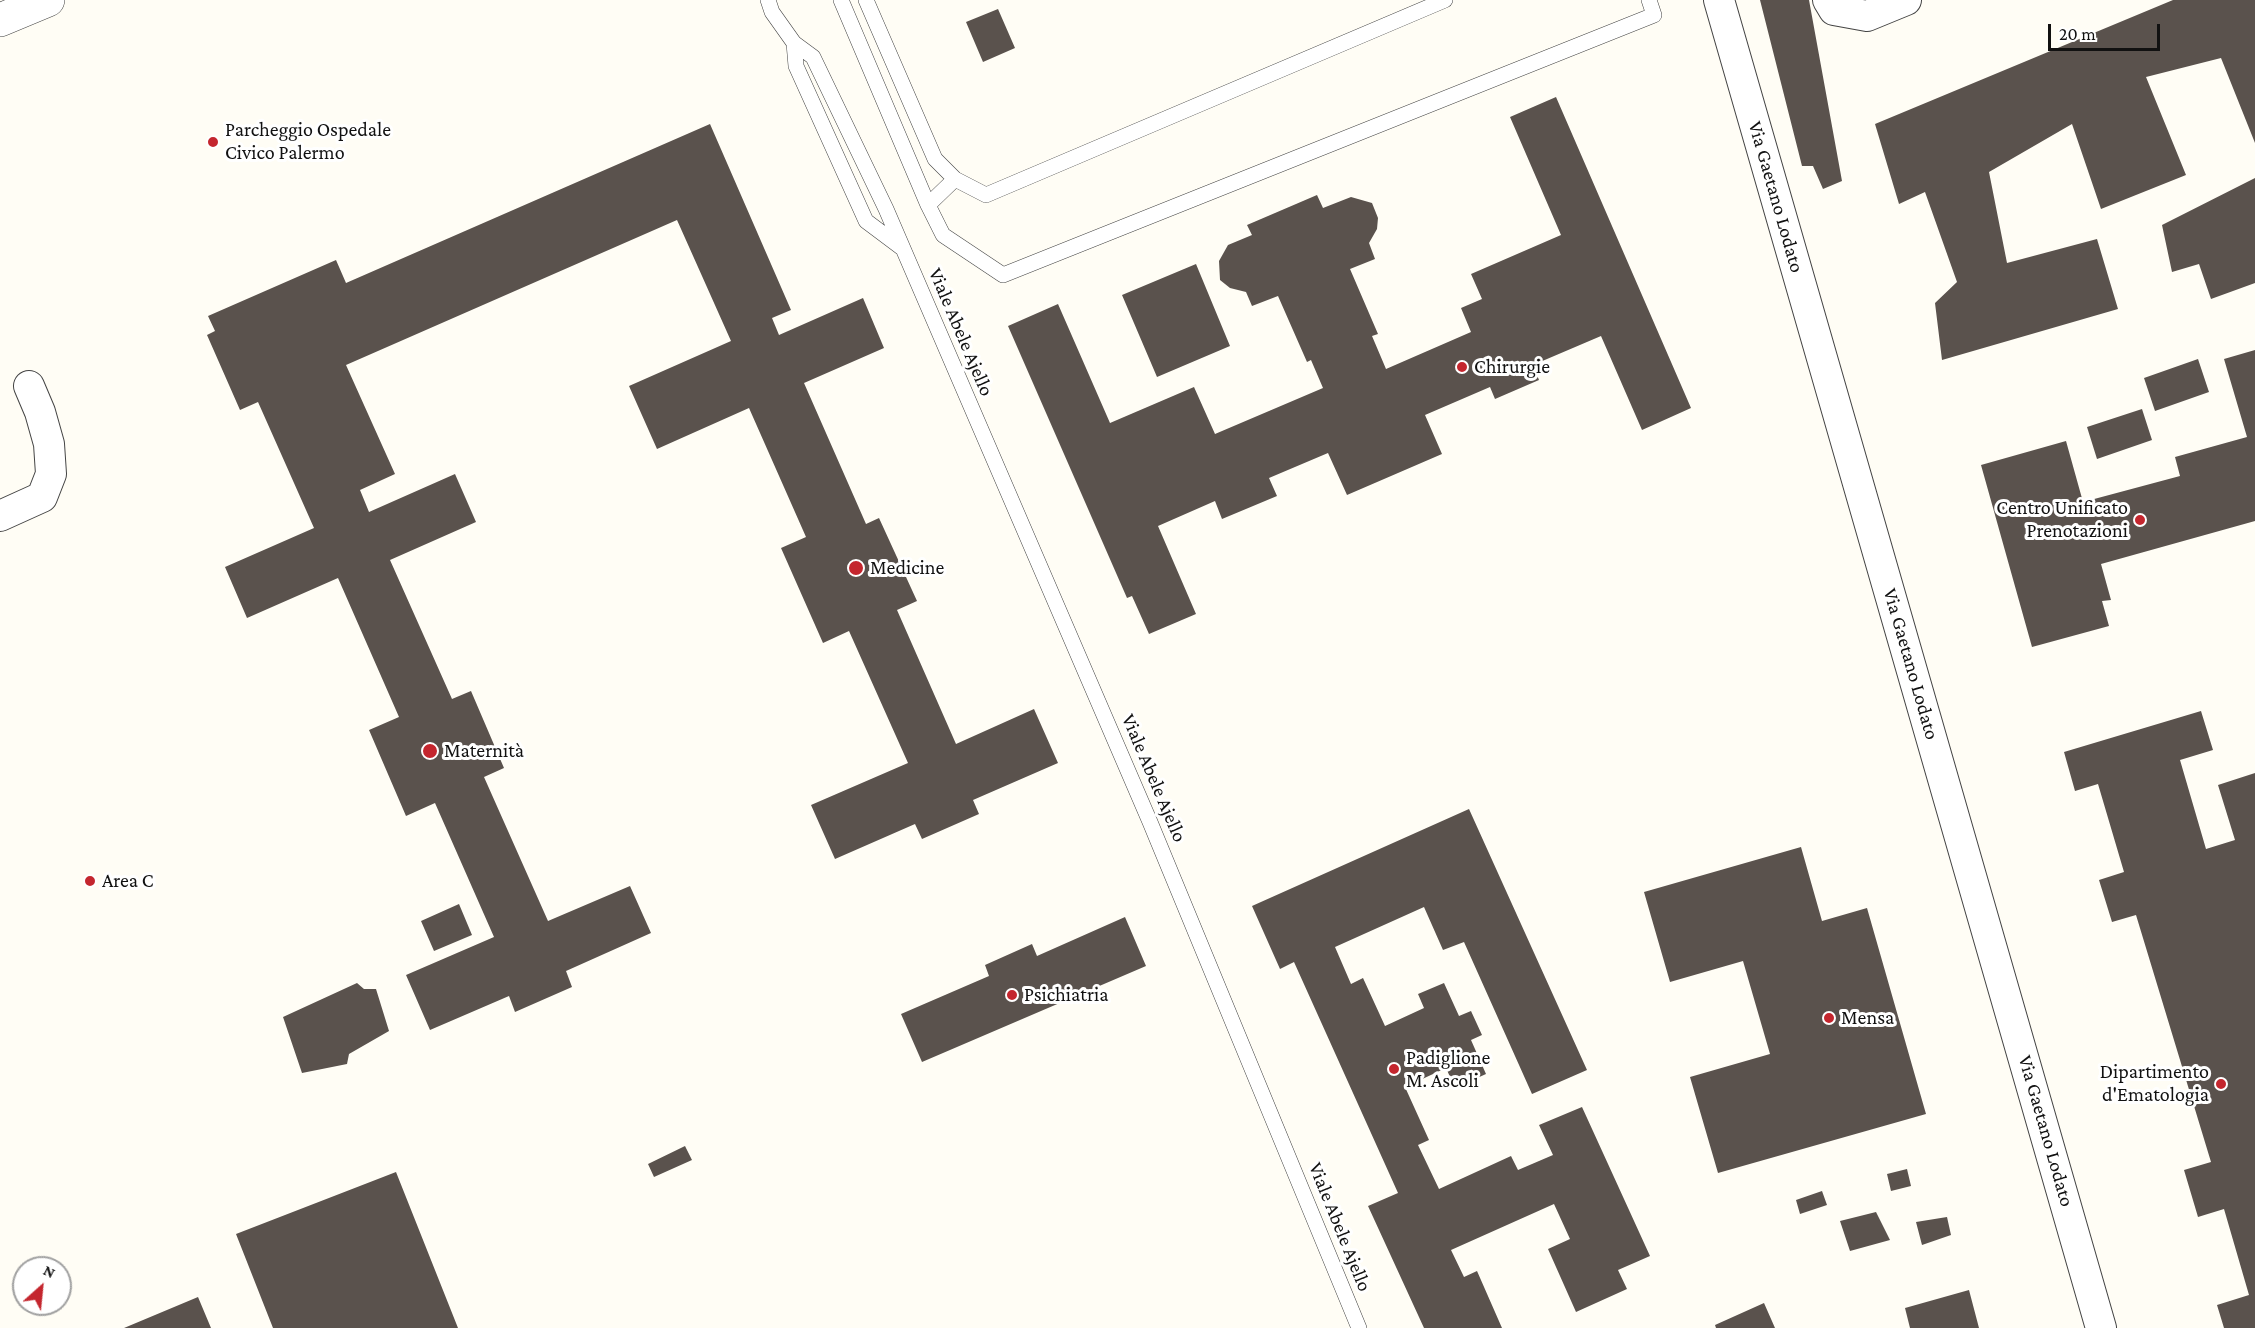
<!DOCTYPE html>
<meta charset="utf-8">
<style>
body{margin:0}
#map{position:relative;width:2255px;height:1328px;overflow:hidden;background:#fffdf5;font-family:"Crimson Pro",serif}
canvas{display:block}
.north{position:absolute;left:12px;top:1256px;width:60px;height:60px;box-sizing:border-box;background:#fff;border:2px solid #a0a0a0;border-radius:50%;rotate:27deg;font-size:16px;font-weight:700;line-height:24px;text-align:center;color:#111}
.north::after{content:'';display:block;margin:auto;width:21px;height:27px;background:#c4262e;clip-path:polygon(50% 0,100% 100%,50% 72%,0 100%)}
.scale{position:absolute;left:2048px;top:24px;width:112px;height:27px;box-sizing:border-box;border:3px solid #111;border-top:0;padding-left:8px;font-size:18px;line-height:21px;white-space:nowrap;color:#111;-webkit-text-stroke:4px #fff;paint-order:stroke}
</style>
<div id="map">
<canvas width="2255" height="1328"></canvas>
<div class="north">N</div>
<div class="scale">20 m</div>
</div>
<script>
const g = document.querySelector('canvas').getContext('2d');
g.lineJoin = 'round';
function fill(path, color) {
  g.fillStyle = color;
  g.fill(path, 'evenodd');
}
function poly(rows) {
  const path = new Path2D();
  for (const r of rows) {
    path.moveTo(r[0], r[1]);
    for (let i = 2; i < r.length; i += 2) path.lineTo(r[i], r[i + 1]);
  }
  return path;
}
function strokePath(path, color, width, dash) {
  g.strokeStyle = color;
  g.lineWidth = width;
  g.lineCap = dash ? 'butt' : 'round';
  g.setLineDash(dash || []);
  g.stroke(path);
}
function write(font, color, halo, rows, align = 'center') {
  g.font = font + ' "Crimson Pro",serif';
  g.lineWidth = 6;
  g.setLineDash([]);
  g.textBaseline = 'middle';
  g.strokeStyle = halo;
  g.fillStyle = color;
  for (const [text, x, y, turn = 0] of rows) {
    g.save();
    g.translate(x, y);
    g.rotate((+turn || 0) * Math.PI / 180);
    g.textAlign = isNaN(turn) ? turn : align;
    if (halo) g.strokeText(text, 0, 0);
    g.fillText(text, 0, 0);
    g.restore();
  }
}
fill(poly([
 [1760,0,1809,0,1842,181,1823,189,1813,166,1802,166],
 [2173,0,2255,0,2255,143,2221,58,2146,77,2186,175,2101,209,2072,124,1989,172,2007,263,2097,239,2118,309,1942,360,1935,303,1957,282,1925,192,1899,204,1875,124],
 [998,9,1015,48,983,62,966,22],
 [1556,97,1691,408,1642,430,1601,336,1533,365,1539,380,1495,399,1490,387,1425,415,1442,454,1347,495,1328,453,1269,478,1277,496,1222,519,1215,501,1158,526,1196,614,1149,634,1132,596,1127,598,1008,326,1058,304,1110,423,1194,387,1215,434,1323,388,1311,360,1307,362,1278,296,1252,306,1246,292,1230,288,1220,280,1219,261,1228,245,1252,235,1247,225,1317,195,1323,208,1351,197,1372,203,1378,218,1377,229,1369,243,1375,259,1350,269,1378,334,1372,336,1386,369,1471,332,1461,308,1482,299,1471,274,1561,235,1510,117],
 [710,124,791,310,772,318,779,335,863,298,884,348,804,383,866,524,879,518,917,601,897,610,956,744,1034,709,1058,763,973,800,979,814,922,839,915,824,835,859,811,805,908,763,849,631,823,643,781,548,806,537,749,408,657,449,629,386,731,341,677,220,346,365,395,474,360,490,369,512,455,474,476,522,390,560,452,699,471,691,504,768,484,777,548,921,630,886,651,933,566,971,572,987,515,1012,509,996,430,1030,406,975,494,937,435,803,406,816,369,730,399,717,338,578,247,618,225,567,314,528,258,402,240,410,207,335,215,331,208,316,336,260,346,283],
 [2255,178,2255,283,2211,299,2199,264,2172,272,2162,225],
 [1196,264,1230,346,1157,377,1122,295],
 [2255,350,2255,521,2101,564,2111,600,2102,601,2109,626,2032,647,1981,465,2066,441,2083,502,2180,476,2175,457,2247,437,2224,359],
 [2198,359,2209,392,2155,411,2144,378],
 [2142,409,2152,440,2097,459,2087,427],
 [2201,711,2213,750,2180,760,2206,849,2235,840,2218,785,2255,773,2255,1328,2224,1328,2217,1305,2249,1295,2224,1209,2198,1217,2184,1170,2211,1162,2136,915,2112,922,2099,880,2124,872,2098,784,2075,791,2064,752],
 [1469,809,1587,1070,1532,1094,1464,942,1443,950,1424,907,1335,947,1351,984,1363,978,1385,1026,1424,1008,1418,994,1444,983,1459,1016,1471,1011,1482,1035,1471,1040,1486,1074,1455,1088,1446,1068,1405,1087,1429,1140,1418,1145,1439,1189,1511,1156,1518,1170,1553,1155,1539,1125,1582,1107,1650,1256,1618,1270,1627,1289,1576,1312,1548,1249,1570,1239,1554,1204,1451,1250,1464,1277,1477,1271,1502,1328,1424,1328,1368,1206,1398,1193,1294,962,1280,969,1252,906],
 [1801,847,1822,921,1867,908,1926,1114,1718,1173,1690,1077,1770,1054,1743,961,1670,982,1644,892],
 [459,904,472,935,434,951,421,921],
 [1125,917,1146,966,922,1062,901,1014,989,976,985,965,1032,944,1037,956],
 [357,983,364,989,376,989,389,1031,349,1054,347,1064,302,1073,283,1017],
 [685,1146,692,1160,654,1177,648,1164],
 [1907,1169,1911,1186,1891,1191,1887,1174],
 [396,1172,458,1328,273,1328,236,1234],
 [1822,1191,1827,1205,1800,1214,1796,1200],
 [1876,1212,1890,1240,1850,1251,1840,1221],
 [1947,1217,1951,1235,1922,1245,1916,1222],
 [1969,1290,1979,1328,1910,1328,1905,1308],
 [198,1297,211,1328,124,1328],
 [1764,1303,1775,1328,1716,1328,1715,1325]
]), '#5a524d');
const service = poly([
 [768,0,772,12,794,43,813,57,886,209,1150,822,1359,1328],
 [841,0,928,205,943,235,1003,275,1654,15,1649,0],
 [866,0,935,159,955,179,986,195,1445,0],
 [794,43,796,66,866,221,902,248],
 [928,205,955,179]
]);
const minor = poly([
 [1719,0,2101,1328],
 [1828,0,1834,10,1867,16,1906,0],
 [0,516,42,497,51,474,49,444,40,412,29,386]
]);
const tertiary = poly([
 [0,20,48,0]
]);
strokePath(service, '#444', 16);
strokePath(minor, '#444', 32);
strokePath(tertiary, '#444', 34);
strokePath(service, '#fff', 15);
strokePath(minor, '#fff', 30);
strokePath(tertiary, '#fff', 33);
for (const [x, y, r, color] of [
 [213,142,6,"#c4262e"],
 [1462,367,6,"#c4262e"],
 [2140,520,6,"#c4262e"],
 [856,568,8,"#c4262e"],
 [430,751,8,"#c4262e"],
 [90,881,6,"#c4262e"],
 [1012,995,6,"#c4262e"],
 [1829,1018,6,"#c4262e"],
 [1394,1069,6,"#c4262e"],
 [2221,1084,6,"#c4262e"]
]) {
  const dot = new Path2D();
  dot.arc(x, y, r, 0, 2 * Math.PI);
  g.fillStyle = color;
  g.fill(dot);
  strokePath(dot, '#fff', 2);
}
write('20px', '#111', '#fff', [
 ["Parcheggio Ospedale",225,130],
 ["Civico Palermo",225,153],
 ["Chirurgie",1474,367],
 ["Centro Unificato",2128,508,"right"],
 ["Prenotazioni",2128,531,"right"],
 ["Medicine",870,568],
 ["Maternità",444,751],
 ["Area C",102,881],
 ["Psichiatria",1024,995],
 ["Mensa",1841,1018],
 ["Padiglione",1406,1058],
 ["M. Ascoli",1406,1081],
 ["Dipartimento",2209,1072,"right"],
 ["d'Ematologia",2209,1095,"right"]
], 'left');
write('20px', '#111', '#fff', [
 ["Via Gaetano Lodato",1776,197,74],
 ["Viale Abele Ajello",961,332,67],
 ["Via Gaetano Lodato",1911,664,74],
 ["Viale Abele Ajello",1154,778,67],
 ["Via Gaetano Lodato",2046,1131,74],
 ["Viale Abele Ajello",1340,1227,68]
]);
</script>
